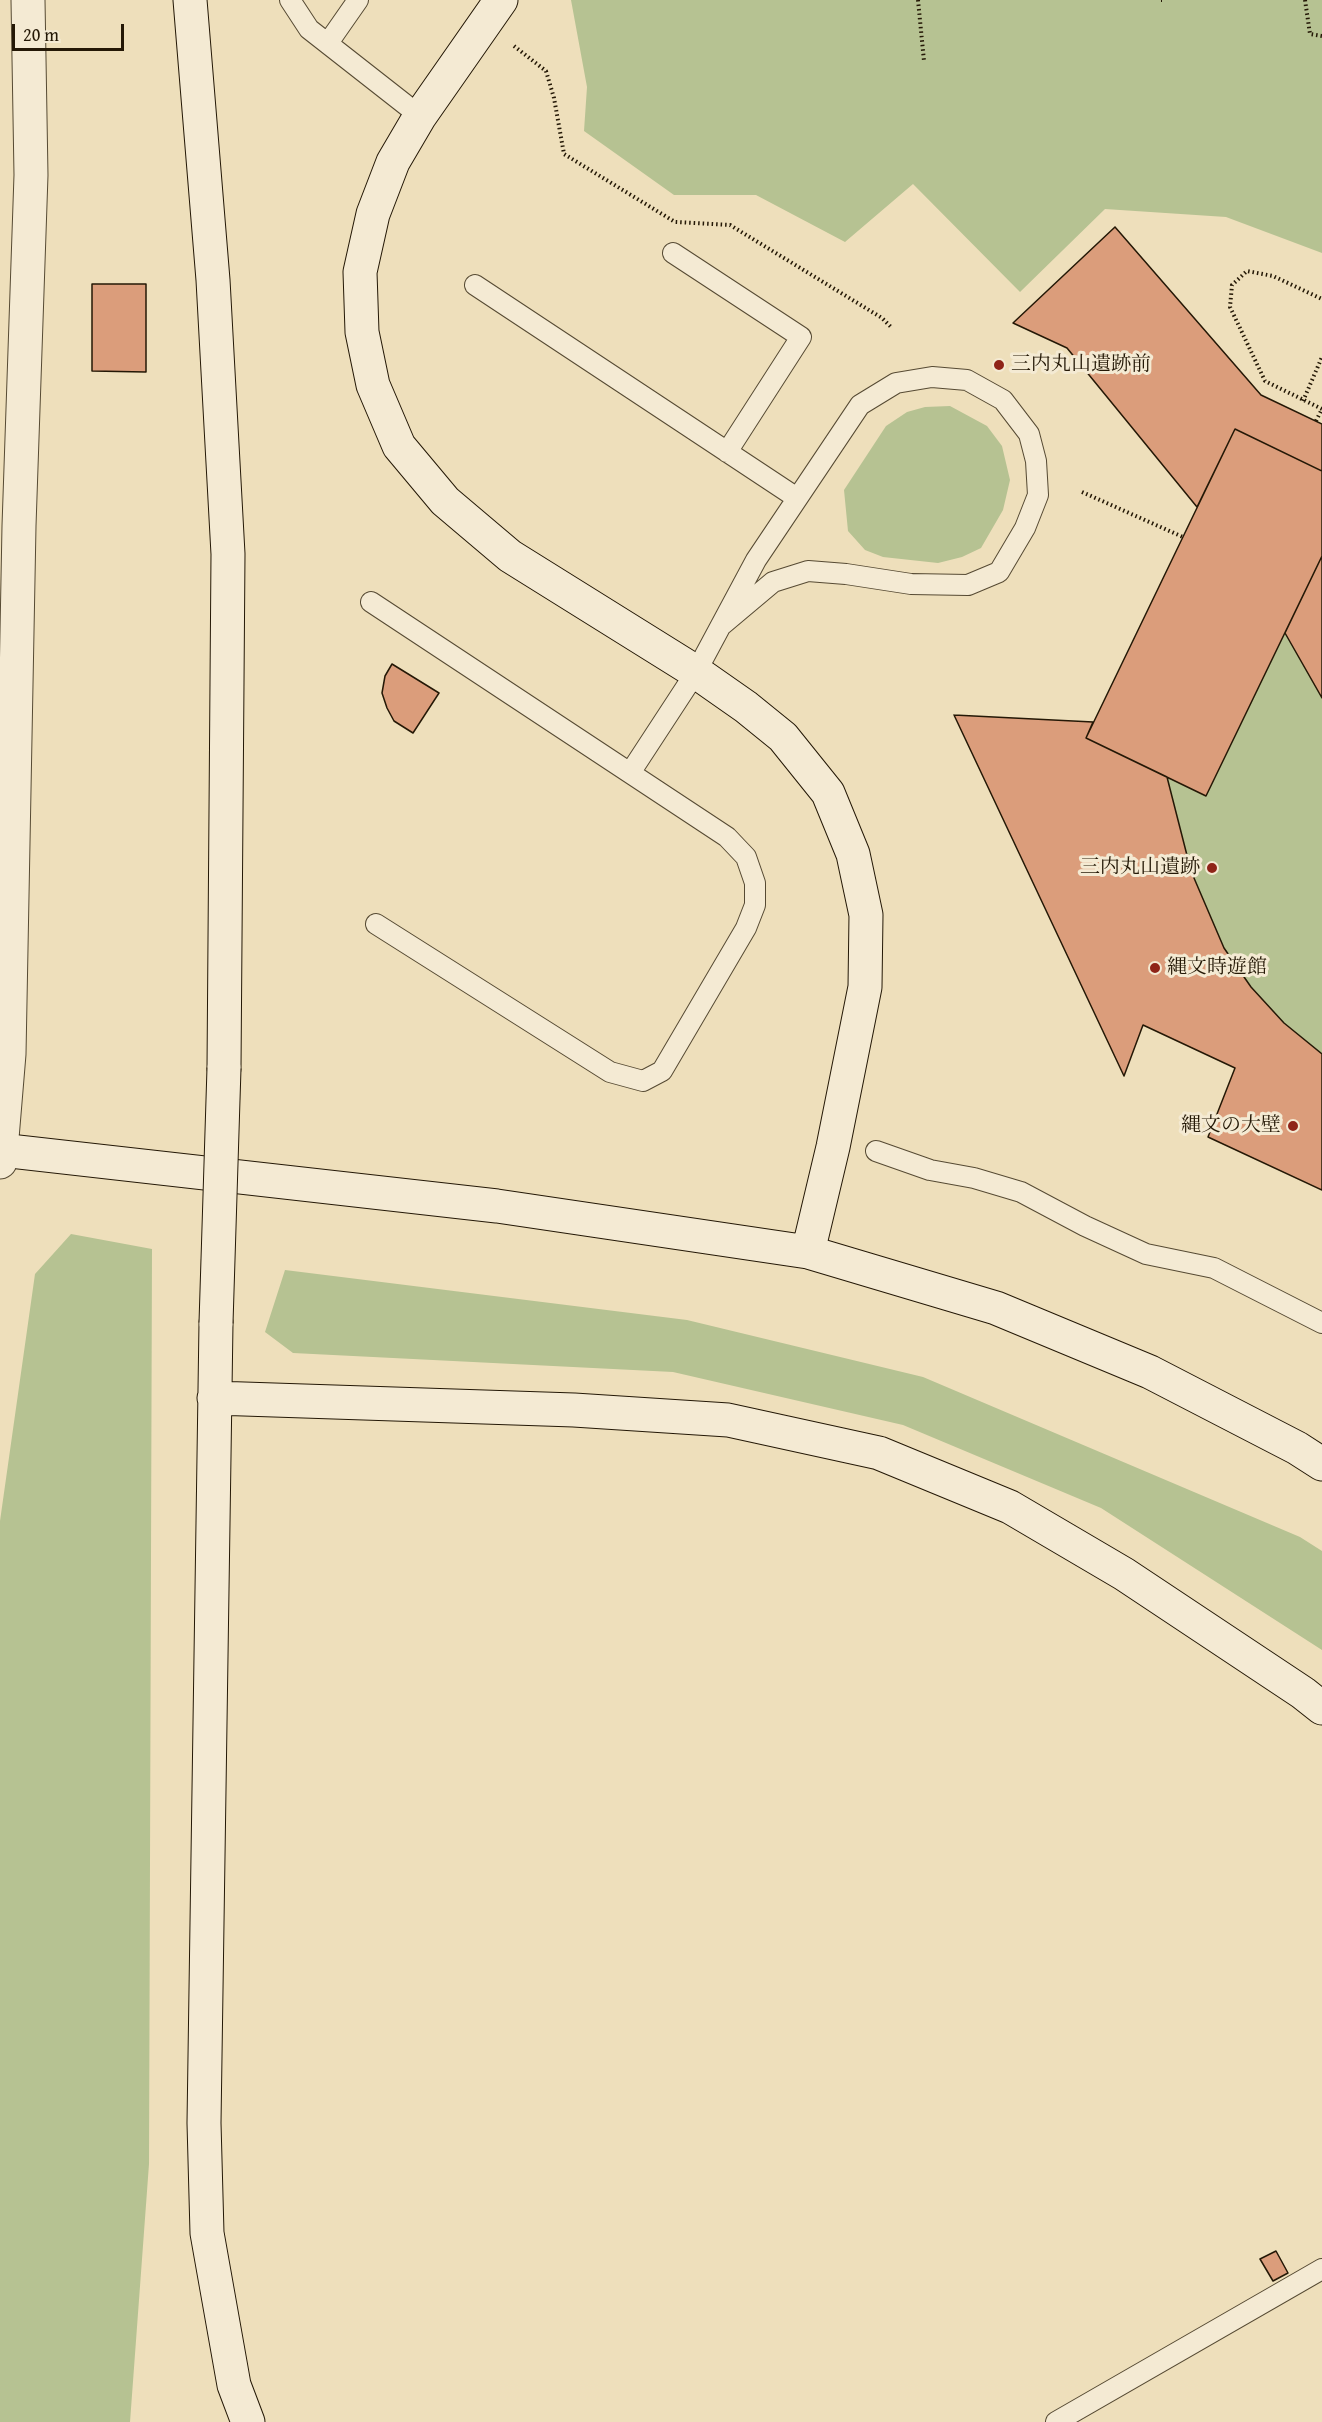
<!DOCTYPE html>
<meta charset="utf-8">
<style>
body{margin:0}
#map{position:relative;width:1322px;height:2422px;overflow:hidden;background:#eedfbb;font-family:"Gentium Book Plus",serif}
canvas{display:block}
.scale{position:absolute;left:12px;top:24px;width:112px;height:27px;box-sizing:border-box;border:3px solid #241806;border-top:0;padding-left:8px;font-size:18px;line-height:21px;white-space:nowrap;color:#241806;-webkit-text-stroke:4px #f4ead3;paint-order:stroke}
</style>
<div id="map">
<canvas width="1322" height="2422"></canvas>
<div class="scale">20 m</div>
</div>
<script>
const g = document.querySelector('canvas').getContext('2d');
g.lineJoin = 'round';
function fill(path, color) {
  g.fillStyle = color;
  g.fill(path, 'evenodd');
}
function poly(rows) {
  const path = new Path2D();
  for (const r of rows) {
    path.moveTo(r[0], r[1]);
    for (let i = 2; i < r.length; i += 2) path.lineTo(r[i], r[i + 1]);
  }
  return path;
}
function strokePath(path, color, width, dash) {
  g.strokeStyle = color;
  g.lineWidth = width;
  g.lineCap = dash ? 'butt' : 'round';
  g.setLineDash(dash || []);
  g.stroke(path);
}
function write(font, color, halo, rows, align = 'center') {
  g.font = font + ' "Gentium Book Plus","Noto Serif JP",serif';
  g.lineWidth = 6;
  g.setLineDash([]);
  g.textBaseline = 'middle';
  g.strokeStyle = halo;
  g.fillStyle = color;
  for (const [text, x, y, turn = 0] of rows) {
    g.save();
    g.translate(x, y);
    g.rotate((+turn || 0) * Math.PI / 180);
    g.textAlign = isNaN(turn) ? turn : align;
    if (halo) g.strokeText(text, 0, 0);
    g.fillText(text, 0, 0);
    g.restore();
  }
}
fill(poly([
 [571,0,1322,0,1322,253,1226,217,1105,209,1020,292,913,184,845,242,756,195,674,195,584,131,587,87],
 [950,406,987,426,1002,446,1010,480,1003,510,981,548,962,557,938,563,883,557,865,550,848,531,844,490,886,426,907,412,925,407],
 [1285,633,1322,698,1322,1054,1284,1023,1251,987,1224,948,1191,871,1167,777,1206,796],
 [71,1234,152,1249,149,2164,130,2422,0,2422,0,1521,35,1274],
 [285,1270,687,1320,923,1377,1300,1537,1322,1551,1322,1650,1101,1508,903,1425,673,1372,293,1353,265,1332]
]), '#b6c292');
const building = poly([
 [1115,227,1261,395,1322,424,1322,471,1235,429,1197,507,1067,348,1013,323,1115,227],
 [92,284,146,284,146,372,92,371,92,284],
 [1235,429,1322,471,1322,556,1206,796,1086,738,1235,429],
 [1322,556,1322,698,1285,633,1322,556],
 [392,664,439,693,413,733,394,721,387,708,382,693,385,676,392,664],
 [954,715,1093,722,1086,738,1167,777,1191,871,1224,948,1251,987,1284,1023,1322,1054,1322,1190,1208,1137,1235,1068,1143,1025,1124,1076,954,715],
 [1276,2251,1288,2273,1273,2281,1260,2259,1276,2251]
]);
fill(building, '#db9d7b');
strokePath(building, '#241806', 1.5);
const lane = poly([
 [290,0,309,29,420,116],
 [328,43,358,0],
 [673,253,801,337,727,452],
 [475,285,797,498],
 [371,602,727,837,746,857,755,883,755,905,746,928,662,1071,643,1081,610,1072,376,924],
 [630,773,696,672,756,560,860,405,896,383,932,377,967,380,1003,400,1029,434,1036,461,1038,495,1025,528,999,572,968,585,911,584,846,574,808,571,773,582,723,624],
 [876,1151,930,1170,974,1178,1021,1192,1085,1226,1146,1254,1214,1268,1322,1323],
 [1056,2422,1322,2269]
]);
const street = poly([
 [0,1162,9,1054,19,526,31,175,28,0]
]);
const secondary = poly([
 [190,0,213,280,228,554,224,1068],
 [501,0,420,116,393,162,373,214,360,272,362,332,373,385,399,446,445,501,510,556,696,672,746,707,783,737,828,793,853,854,866,915,865,987,833,1147,808,1252,996,1308,1150,1372,1297,1448,1322,1464],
 [0,1150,497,1206,808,1252],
 [216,1323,204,2123,207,2233,234,2385,248,2422],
 [214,1398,574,1410,728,1420,879,1453,1010,1507,1124,1574,1303,1693,1322,1708]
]);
strokePath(lane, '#564a33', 22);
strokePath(street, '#564a33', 35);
strokePath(secondary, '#241806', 35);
strokePath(poly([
 [918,0,924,61],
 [1161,0,1162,0],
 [1305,0,1310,34,1322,36],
 [514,46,546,71,554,98,564,154,675,222,730,225,882,318,891,327],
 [1303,401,1322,357],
 [1316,421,1322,409,1265,381,1230,307,1232,285,1247,271,1273,276,1322,299],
 [1082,492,1183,537]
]), '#241806', 4, [1.5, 3]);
strokePath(lane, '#f4ead3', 20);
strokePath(street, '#f4ead3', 33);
strokePath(secondary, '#f4ead3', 33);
const secondaryBridge = poly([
 [216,1323,224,1068]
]);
strokePath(secondaryBridge, '#241806', 35, []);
strokePath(secondaryBridge, '#f4ead3', 33);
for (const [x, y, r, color] of [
 [999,365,6,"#8f2418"],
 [1212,868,6,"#8f2418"],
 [1155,968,6,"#8f2418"],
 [1293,1126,6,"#8f2418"]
]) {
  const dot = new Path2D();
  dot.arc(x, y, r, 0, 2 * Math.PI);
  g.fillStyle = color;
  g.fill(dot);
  strokePath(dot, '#f4ead3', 2);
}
write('20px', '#241806', '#f4ead3', [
 ["三内丸山遺跡前",1011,365],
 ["三内丸山遺跡",1200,868,"right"],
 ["縄文時遊館",1167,968],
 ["縄文の大壁",1281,1126,"right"]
], 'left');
</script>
